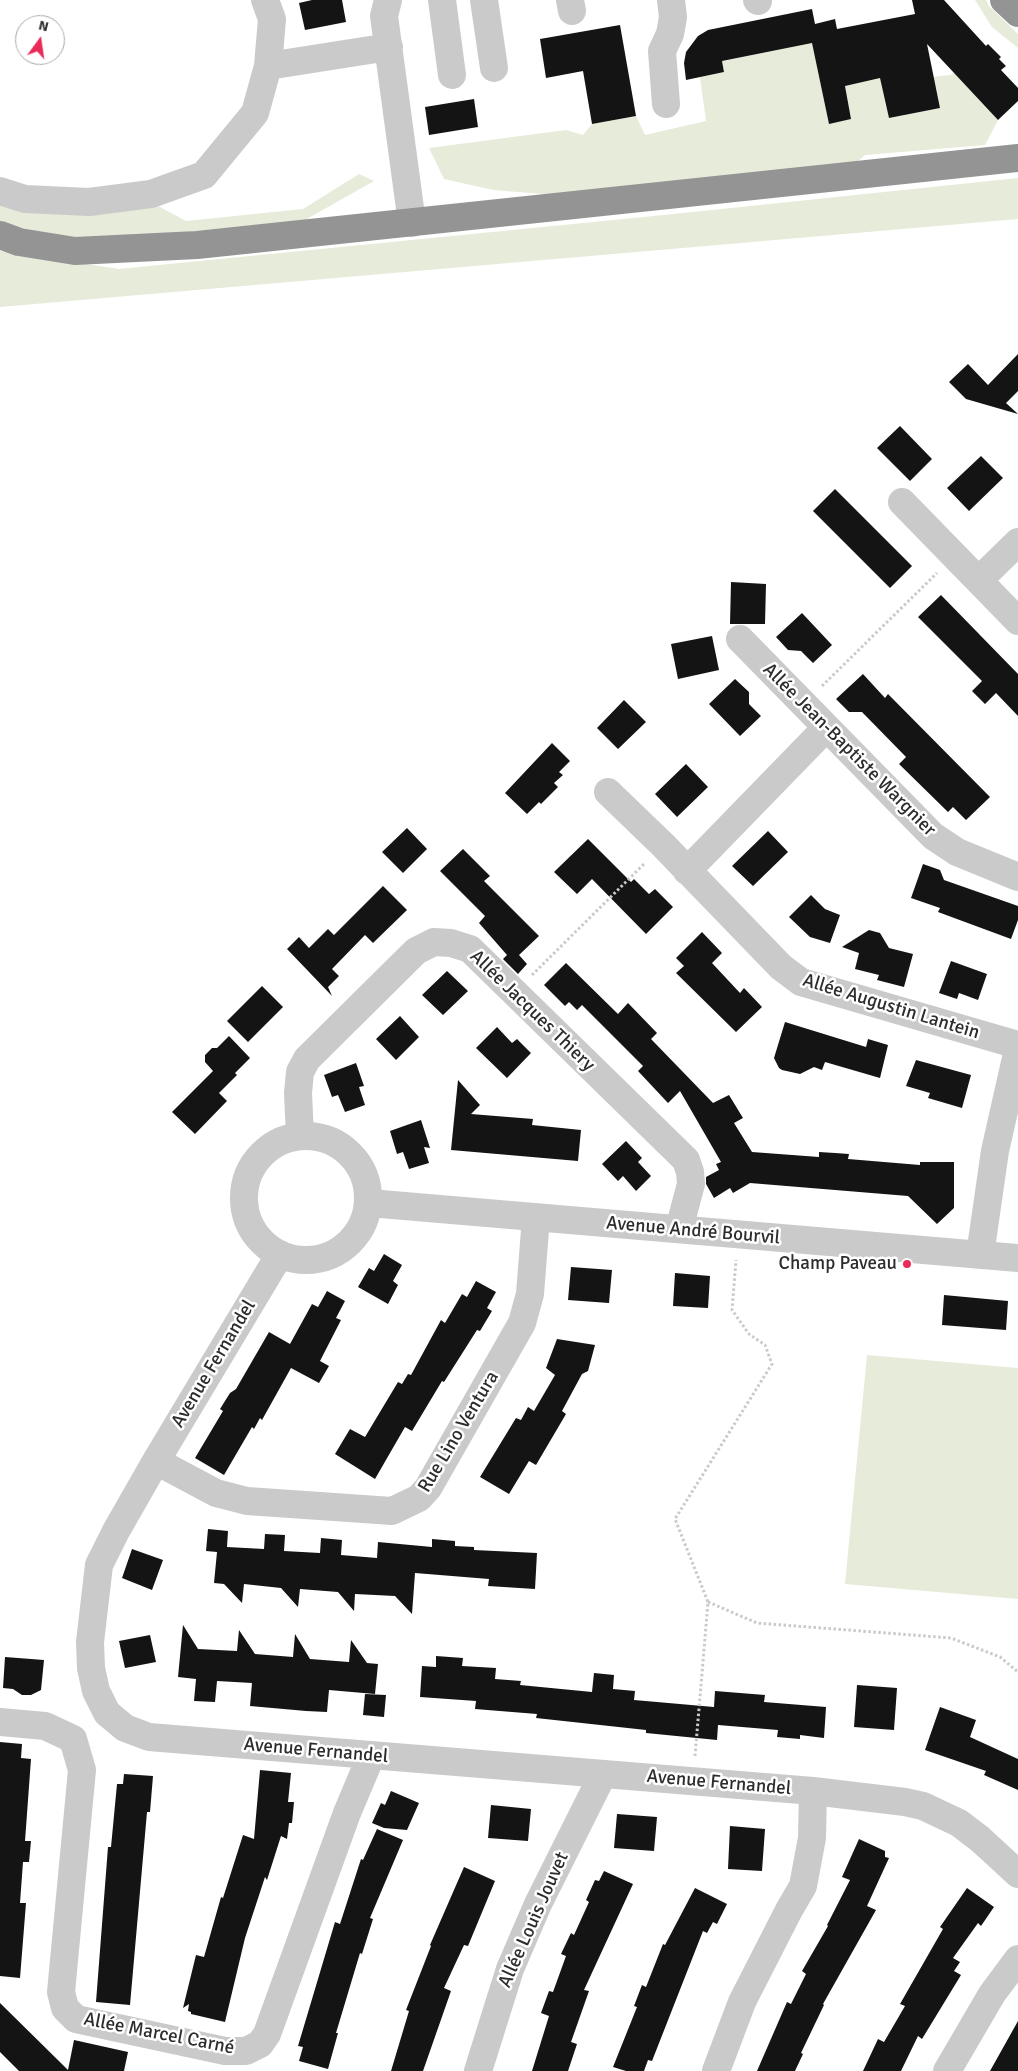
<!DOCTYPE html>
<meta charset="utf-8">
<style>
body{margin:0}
#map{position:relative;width:1018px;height:2071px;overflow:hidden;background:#fff;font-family:Signika,sans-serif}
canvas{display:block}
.north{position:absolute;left:15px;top:15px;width:50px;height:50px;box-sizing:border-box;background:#fff;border:1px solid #ababab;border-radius:50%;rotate:14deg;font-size:14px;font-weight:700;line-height:20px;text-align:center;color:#2d2d2d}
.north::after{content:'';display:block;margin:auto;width:18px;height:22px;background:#e92b57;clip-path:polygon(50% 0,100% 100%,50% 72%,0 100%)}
</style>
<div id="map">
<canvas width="1018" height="2071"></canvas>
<div class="north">N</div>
</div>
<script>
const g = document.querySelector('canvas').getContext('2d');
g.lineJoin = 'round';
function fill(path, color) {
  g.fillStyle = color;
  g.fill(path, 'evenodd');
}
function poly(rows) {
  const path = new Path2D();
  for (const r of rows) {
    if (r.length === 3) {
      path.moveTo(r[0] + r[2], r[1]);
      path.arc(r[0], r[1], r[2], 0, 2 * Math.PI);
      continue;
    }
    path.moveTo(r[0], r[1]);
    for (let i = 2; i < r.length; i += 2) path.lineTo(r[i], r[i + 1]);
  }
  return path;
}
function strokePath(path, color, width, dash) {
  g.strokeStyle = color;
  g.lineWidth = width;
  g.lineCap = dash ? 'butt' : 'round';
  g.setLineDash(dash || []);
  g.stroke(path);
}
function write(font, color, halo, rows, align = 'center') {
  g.font = font + ' Signika,sans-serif';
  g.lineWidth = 5;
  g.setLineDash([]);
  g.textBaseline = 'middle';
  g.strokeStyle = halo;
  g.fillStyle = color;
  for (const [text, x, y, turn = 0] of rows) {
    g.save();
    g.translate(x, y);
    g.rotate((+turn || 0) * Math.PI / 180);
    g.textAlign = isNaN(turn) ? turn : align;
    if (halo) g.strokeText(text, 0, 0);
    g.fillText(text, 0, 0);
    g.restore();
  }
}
fill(poly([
 [975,0,986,0,989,6,1018,34,1018,48,992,27],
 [812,43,829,123,851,119,845,86,875,54,889,118,940,108,936,87,916,91,914,79,950,75,960,70,998,120,985,145,865,155,849,169,556,195,493,190,444,179,429,148,566,130,583,135,592,124,636,116,645,135,706,121,700,77,724,72,722,61],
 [359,174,374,181,305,220,115,239,48,237,0,225,0,202,158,206,186,221,303,209],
 [1018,178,1018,219,0,307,0,251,119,269,674,214],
 [867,1355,1018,1368,1018,1599,845,1584]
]), '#e6ebda');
fill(poly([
 [312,0,342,0,346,22,305,30,299,3],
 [912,0,944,0,986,46,988,44,1001,57,999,59,1006,66,1001,70,1018,88,1018,101,998,120,927,44,940,108,889,118,880,78,845,86,851,119,829,124,812,43,722,61,724,72,686,80,684,63,686,52,698,36,708,30,812,9,815,24,835,19,837,29,915,14],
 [620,25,636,116,592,124,583,71,546,78,540,39],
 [474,99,478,127,429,135,425,107],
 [1018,354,1018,391,1006,403,1018,414,966,399,949,382,968,364,988,385],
 [900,426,932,459,910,481,877,448],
 [981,456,1003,478,969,511,947,488],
 [835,489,912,566,890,588,813,511],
 [731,582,766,584,765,624,730,624],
 [941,595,1018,674,1018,716,996,693,985,704,972,691,982,681,918,617],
 [802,613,832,645,813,663,801,651,788,650,776,637],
 [712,636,719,670,678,679,671,644],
 [863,674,885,698,888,694,990,797,966,820,953,807,948,812,899,764,906,757,862,712,849,712,836,699],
 [735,679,749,692,749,704,761,716,740,736,709,704],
 [624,700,646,722,618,749,597,728],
 [552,743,570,761,559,772,563,775,554,783,558,787,541,804,539,802,527,814,505,793],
 [686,764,708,787,677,817,655,794],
 [407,828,427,849,403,873,382,852],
 [768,831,788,852,753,886,732,866],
 [588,839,631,882,634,879,649,894,655,889,673,907,646,934,592,879,577,894,554,872],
 [463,849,490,876,484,881,539,936,519,955,527,964,518,974,503,959,507,955,479,923,485,916,440,871],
 [923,864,940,870,944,880,1018,906,1018,920,1011,939,938,912,940,908,911,898],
 [383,886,407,910,373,943,365,935,332,969,339,976,328,987,332,996,287,949,299,937,309,948,328,929,334,935],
 [811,895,825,909,840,915,830,943,810,937,789,917],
 [869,930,880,933,889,948,913,954,904,987,877,980,879,975,855,969,859,953,842,947],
 [702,932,722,953,712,963,740,993,744,988,762,1007,736,1032,676,973,684,966,676,958],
 [951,961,987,974,978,1000,959,993,957,999,939,993],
 [566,963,618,1014,628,1003,657,1033,651,1039,713,1103,729,1095,743,1118,734,1123,752,1152,819,1157,819,1152,835,1153,849,1154,848,1159,920,1165,920,1162,954,1162,954,1208,937,1224,908,1196,750,1183,733,1193,730,1188,714,1198,706,1184,706,1177,719,1170,716,1164,721,1162,680,1091,668,1103,638,1071,643,1066,582,1005,577,1010,569,1002,565,1006,544,985],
 [447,971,468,991,443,1015,422,995],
 [262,986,283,1007,248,1042,227,1021],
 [400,1016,419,1037,396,1060,376,1039],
 [785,1022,866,1047,868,1039,888,1045,880,1078,825,1062,822,1070,814,1067,800,1074,782,1070,779,1068,774,1058],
 [497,1027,512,1043,517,1039,531,1053,507,1078,476,1048],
 [229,1036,250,1058,235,1073,237,1075,219,1093,227,1101,195,1134,172,1112,213,1071,205,1062,205,1055,212,1048,217,1048],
 [916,1060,971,1075,962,1108,928,1098,930,1093,906,1086],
 [356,1063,364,1086,359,1087,365,1105,345,1112,338,1095,332,1097,324,1075],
 [458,1080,480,1105,471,1114,533,1119,532,1125,581,1130,578,1161,451,1150],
 [421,1120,430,1148,424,1147,429,1163,409,1169,403,1152,397,1154,390,1131],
 [626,1141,642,1158,638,1162,651,1176,636,1191,623,1176,618,1181,602,1164],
 [384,1254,402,1265,393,1281,398,1285,388,1304,358,1287,369,1268,374,1271],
 [571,1267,612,1270,609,1303,568,1300],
 [675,1273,710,1276,708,1308,673,1306],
 [476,1281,496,1292,487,1308,492,1311,480,1331,477,1330,444,1382,442,1381,412,1431,405,1427,375,1479,335,1454,350,1429,365,1437,398,1382,402,1384,408,1374,411,1375,441,1320,445,1323,462,1294,467,1297],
 [327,1291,345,1301,336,1318,341,1320,320,1361,329,1366,319,1383,291,1368,262,1420,260,1418,254,1429,252,1427,224,1475,195,1458,223,1411,220,1409,230,1393,236,1389,269,1332,290,1344,312,1304,318,1307],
 [944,1295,1008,1301,1006,1330,942,1325],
 [557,1339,595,1345,588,1371,582,1374,562,1411,566,1414,536,1465,529,1461,509,1494,480,1477,516,1418,521,1420,528,1407,534,1411,555,1375,546,1368],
 [208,1529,228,1531,227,1547,264,1549,265,1534,285,1535,284,1551,320,1553,321,1538,342,1540,341,1555,377,1558,378,1542,432,1547,432,1539,455,1541,455,1546,474,1547,474,1550,537,1553,535,1589,488,1586,489,1579,415,1573,412,1614,395,1596,355,1594,354,1611,338,1592,300,1589,298,1607,281,1588,244,1584,242,1603,224,1584,214,1583,217,1552,206,1551],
 [132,1549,163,1560,152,1590,122,1578],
 [183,1625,198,1649,237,1651,239,1630,255,1654,293,1657,295,1634,310,1659,349,1662,351,1640,367,1663,378,1664,375,1694,329,1690,327,1712,306,1711,250,1706,252,1683,217,1681,215,1702,194,1701,196,1679,178,1677],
 [150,1635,156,1662,125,1668,119,1641],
 [436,1656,463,1658,462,1666,496,1668,495,1679,521,1681,520,1685,592,1692,594,1673,614,1675,613,1689,635,1691,634,1700,714,1707,715,1691,765,1695,764,1702,826,1707,824,1738,800,1735,800,1739,777,1737,778,1730,718,1725,717,1740,646,1733,646,1730,536,1718,537,1714,475,1709,476,1701,420,1697,422,1666,436,1667],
 [5,1657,44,1660,41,1690,31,1695,22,1695,13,1689,3,1688],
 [857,1685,897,1688,894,1730,854,1727],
 [365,1694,386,1695,384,1717,363,1715],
 [940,1707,976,1720,970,1737,1018,1759,1018,1790,984,1775,986,1771,925,1750],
 [0,1742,22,1744,21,1758,31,1759,25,1841,31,1841,29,1862,23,1862,20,1903,26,1903,20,1978,0,1976],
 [260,1770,291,1773,288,1802,294,1802,292,1823,289,1823,287,1839,281,1836,267,1880,265,1877,245,1938,225,2022,191,2014,191,2012,188,2011,189,2004,183,2008,196,1955,204,1957,221,1897,223,1898,243,1835,254,1839],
 [124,1774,153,1776,150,1812,147,1812,130,2005,96,2002,108,1847,111,1847,117,1784,123,1784],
 [391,1791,419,1803,407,1830,384,1828,372,1823,381,1803,385,1805],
 [491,1805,531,1809,528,1841,488,1838],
 [617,1814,657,1817,654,1851,614,1848],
 [730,1826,765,1829,762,1871,728,1869],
 [377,1829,403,1840,370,1918,373,1919,362,1954,360,1953,336,2033,338,2033,328,2069,299,2061,303,2047,298,2046,335,1922,340,1924,361,1859,363,1860],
 [859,1839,885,1851,885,1857,889,1858,867,1906,876,1910,823,2004,824,2005,801,2053,803,2054,795,2071,757,2071,787,2002,791,2004,806,1974,802,1971,828,1926,827,1925,850,1880,842,1877],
 [464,1867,495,1881,468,1946,464,1945,444,1988,451,1991,423,2071,391,2071,409,2011,406,2010,431,1946,430,1945],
 [604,1871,633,1884,584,1990,589,1991,571,2042,577,2044,568,2071,532,2071,549,2016,541,2013,549,1991,553,1992,566,1956,561,1954,571,1933,574,1935,589,1902,586,1900,595,1880,599,1881],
 [695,1888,727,1904,717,1924,713,1922,707,1933,703,1931,652,2061,648,2060,644,2071,626,2071,613,2067,637,2007,634,2006,642,1985,646,1987,663,1944,665,1945],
 [967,1888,994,1907,981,1926,978,1923,953,1958,960,1962,954,1971,961,1975,922,2039,918,2036,901,2071,863,2071,878,2039,884,2042,905,2006,900,2004,943,1929,940,1927],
 [0,2003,68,2070,74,2040,128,2052,124,2071,19,2071,0,2052],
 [1018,2021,1018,2071,990,2071]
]), '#141414');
strokePath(poly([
 [822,686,937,573],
 [532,975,645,863],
 [708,1602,757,1623,951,1638,1000,1657,1018,1672],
 [695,1756,708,1602,675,1519,772,1364,765,1345,749,1334,732,1310,736,1260]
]), '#cacaca', 3, [2.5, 2.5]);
strokePath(poly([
 [388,0,384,16,412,223],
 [442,0,452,75],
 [484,0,494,68],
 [570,0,572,11],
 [757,0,758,1],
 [268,66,389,47],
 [666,104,662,51,670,34,673,17,671,0],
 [0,191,25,199,89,202,151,194,204,175,255,113,268,66,272,19,265,0],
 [902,502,1018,621],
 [979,580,1018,542],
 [740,639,933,836,957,852,1018,877],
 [608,792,663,845,781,967,801,982,1018,1045],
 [687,871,826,728],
 [300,1136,298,1093,300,1072,307,1059,416,951,434,942,451,943,470,949,686,1160,690,1172,691,1184,679,1229],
 [306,1198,62],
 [369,1203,1018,1258],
 [280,1254,156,1461,116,1531,99,1565,90,1642,91,1668,96,1691,107,1713,125,1728,149,1737,813,1791,905,1802,923,1806,959,1823,980,1839,1018,1874],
 [980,1255,995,1151,1018,1049],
 [156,1461,216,1493,247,1501,392,1511,419,1498,428,1488,522,1323,530,1294,536,1217],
 [0,1722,45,1726,73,1739],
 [73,1739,82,1770,61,1992,65,2008,76,2019,225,2051,246,2051,260,2044,267,2034,347,1813,371,1756],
 [478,2071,510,1969,538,1904,603,1774],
 [716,2071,742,2002,789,1910,803,1886,812,1838,813,1791],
 [947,2071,992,1994,1018,1959]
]), '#cacaca', 28);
strokePath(poly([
 [1004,0,1018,13],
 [0,235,19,242,75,251,197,245,1018,158]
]), '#949494', 28);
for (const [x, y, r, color] of [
 [907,1264,5,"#e92b57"]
]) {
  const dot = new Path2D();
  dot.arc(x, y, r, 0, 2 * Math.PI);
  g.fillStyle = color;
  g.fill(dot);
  strokePath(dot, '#fff', 2);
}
write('19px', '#2d2d2d', '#fff', [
 ["Allée Jean-Baptiste Wargnier",849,750,45],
 ["Allée Augustin Lantein",891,1007,17],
 ["Allée Jacques Thiery",532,1011,44],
 ["Avenue André Bourvil",693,1231,5],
 ["Avenue Fernandel",214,1364,-59],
 ["Rue Lino Ventura",459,1432,-59],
 ["Avenue Fernandel",316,1751,5],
 ["Avenue Fernandel",719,1783,5],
 ["Allée Louis Jouvet",534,1920,-66],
 ["Allée Marcel Carné",159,2034,11]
]);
write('19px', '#2d2d2d', '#fff', [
 ["Champ Paveau",897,1264]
], 'right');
</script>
